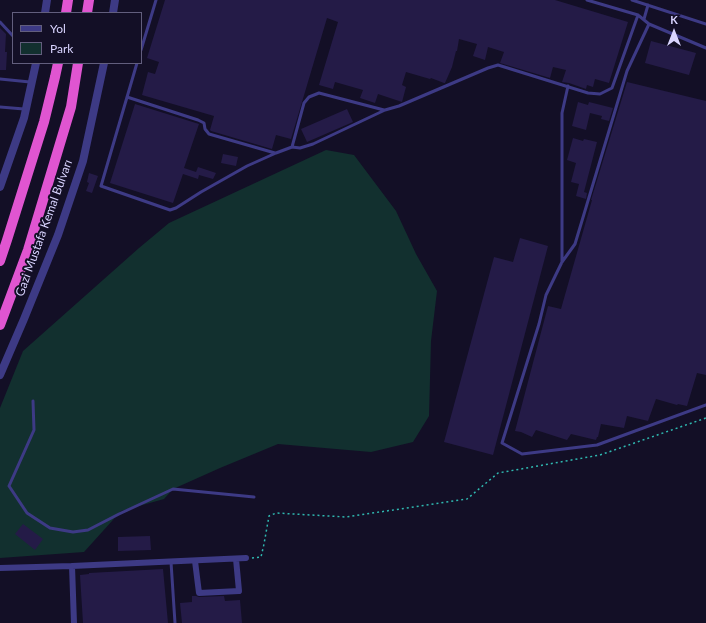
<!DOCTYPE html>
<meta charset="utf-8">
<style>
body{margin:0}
#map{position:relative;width:706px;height:623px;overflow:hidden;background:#130f26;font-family:Lato,sans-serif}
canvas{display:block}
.legend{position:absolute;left:12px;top:12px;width:130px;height:52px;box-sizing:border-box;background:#130f26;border:1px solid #625e7d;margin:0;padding:5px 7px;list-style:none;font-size:12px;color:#d9d4ff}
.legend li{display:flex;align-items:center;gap:8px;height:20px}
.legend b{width:20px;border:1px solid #625e7d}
.north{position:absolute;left:654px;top:12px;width:40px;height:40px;-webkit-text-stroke:3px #130f26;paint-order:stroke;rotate:0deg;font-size:11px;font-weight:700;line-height:16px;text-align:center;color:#d9d4ff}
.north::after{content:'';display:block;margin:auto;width:14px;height:18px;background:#d9d4ff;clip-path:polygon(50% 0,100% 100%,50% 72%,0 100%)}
</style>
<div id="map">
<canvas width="706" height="623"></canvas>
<ul class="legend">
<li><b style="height:5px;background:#3d3a85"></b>Yol</li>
<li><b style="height:11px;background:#12302f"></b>Park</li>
</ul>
<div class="north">K</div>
</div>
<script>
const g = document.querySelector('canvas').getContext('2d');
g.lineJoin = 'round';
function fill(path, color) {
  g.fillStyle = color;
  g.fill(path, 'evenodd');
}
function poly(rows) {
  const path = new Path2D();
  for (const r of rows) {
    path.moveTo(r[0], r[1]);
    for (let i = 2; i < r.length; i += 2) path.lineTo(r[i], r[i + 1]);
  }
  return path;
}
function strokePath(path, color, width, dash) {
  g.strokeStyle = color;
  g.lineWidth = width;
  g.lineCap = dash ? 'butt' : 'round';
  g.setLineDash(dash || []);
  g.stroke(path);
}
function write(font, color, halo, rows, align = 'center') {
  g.font = font + ' Lato,sans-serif';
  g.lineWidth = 4;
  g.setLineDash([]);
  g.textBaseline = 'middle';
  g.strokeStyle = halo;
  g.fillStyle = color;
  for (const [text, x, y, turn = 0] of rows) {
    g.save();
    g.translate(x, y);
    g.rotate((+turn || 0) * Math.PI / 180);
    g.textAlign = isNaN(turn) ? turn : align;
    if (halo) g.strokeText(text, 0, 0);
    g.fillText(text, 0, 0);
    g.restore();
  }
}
fill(poly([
 [326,150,354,155,396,211,416,254,437,291,431,341,429,416,413,442,371,452,278,444,220,468,173,489,164,499,121,511,84,552,0,558,0,408,23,351,139,248,169,223]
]), '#12302f');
fill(poly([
 [165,0,555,0,628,22,609,83,595,79,593,87,587,85,586,89,569,83,562,82,566,70,553,67,550,78,500,63,504,52,488,47,485,60,473,56,477,44,459,39,457,51,456,51,452,67,445,83,444,83,431,78,430,79,406,72,402,85,406,87,402,102,378,94,375,103,360,98,363,90,335,82,333,89,319,85,338,22,327,18,291,139,276,135,272,149,211,131,210,130,214,116,142,95,148,72,155,74,159,62,147,58],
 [0,28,6,34,5,52,7,52,6,70,0,70],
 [651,41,696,53,689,75,645,63],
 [627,82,706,101,706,375,697,373,687,406,678,404,677,405,656,399,648,421,627,416,624,428,601,424,598,437,597,437,596,440,571,434,567,440,536,430,532,437,521,432,515,431,548,306,561,309,592,200,591,200],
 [578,102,588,105,589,102,613,108,609,121,601,119,602,116,590,113,586,130,572,126],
 [135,104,199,124,184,168,196,172,198,167,216,173,213,179,199,175,198,179,183,174,173,203,110,183],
 [347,109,353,122,307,142,301,129],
 [573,138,583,141,584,139,597,142,584,192,587,193,586,199,576,196,579,184,571,182,576,163,567,160],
 [223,154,238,157,236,166,221,163],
 [89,173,98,176,92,193,86,191,89,183,87,182],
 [520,238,548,246,493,455,444,442,494,257,513,262],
 [23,524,43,539,35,550,15,534],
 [150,536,151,550,118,551,118,537],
 [163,569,168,623,83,623,80,575,89,574,89,573],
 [192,596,196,596,199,597,224,596,225,601,240,600,242,623,182,623,180,603,192,602]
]), '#241b47');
strokePath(poly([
 [252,558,261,557,264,544,269,516,276,513,346,517,467,499,498,473,600,455,706,418]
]), '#2fb8b0', 1.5, [2, 3]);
strokePath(poly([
 [587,0,638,15,649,24,706,48],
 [632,0,706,24],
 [644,19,648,5],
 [0,22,13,36],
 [649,24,627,71,575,244,562,262,546,295,539,324,502,443,522,454,597,445,706,405],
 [141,50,156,0],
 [137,63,101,186,170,210,176,208,201,192,247,166,276,153,292,147,300,148,313,144,385,110,399,106,488,68,498,65,588,93,600,94,612,88,638,15],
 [0,79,30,82],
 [127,97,198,120,204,123,205,129,209,134,275,153],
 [0,107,24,109],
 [292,147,304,103,309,97,319,93,384,110],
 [562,262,562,113,568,86],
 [33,401,34,430,9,486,27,513,50,528,73,532,88,530,119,514,173,489,254,497],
 [171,562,175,623]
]), '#3d3a85', 3);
strokePath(poly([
 [195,561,199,593,239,591,236,559],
 [72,566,74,623],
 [0,568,72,566,246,558]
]), '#3d3a85', 6);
strokePath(poly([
 [45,13,47,0],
 [113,13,115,0],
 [0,187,24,118,36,63],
 [0,375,24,319,58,235,83,161,104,63]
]), '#3d3a85', 8);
strokePath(poly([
 [66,13,68,0],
 [87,13,89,0],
 [0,261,7,240,44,122,55,77,58,63],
 [0,325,28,250,71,107,78,63]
]), '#e055d1', 10);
write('12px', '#d9d4ff', '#130f26', [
 ["Gazi Mustafa Kemal Bulvarı",44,228,-70]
]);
</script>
